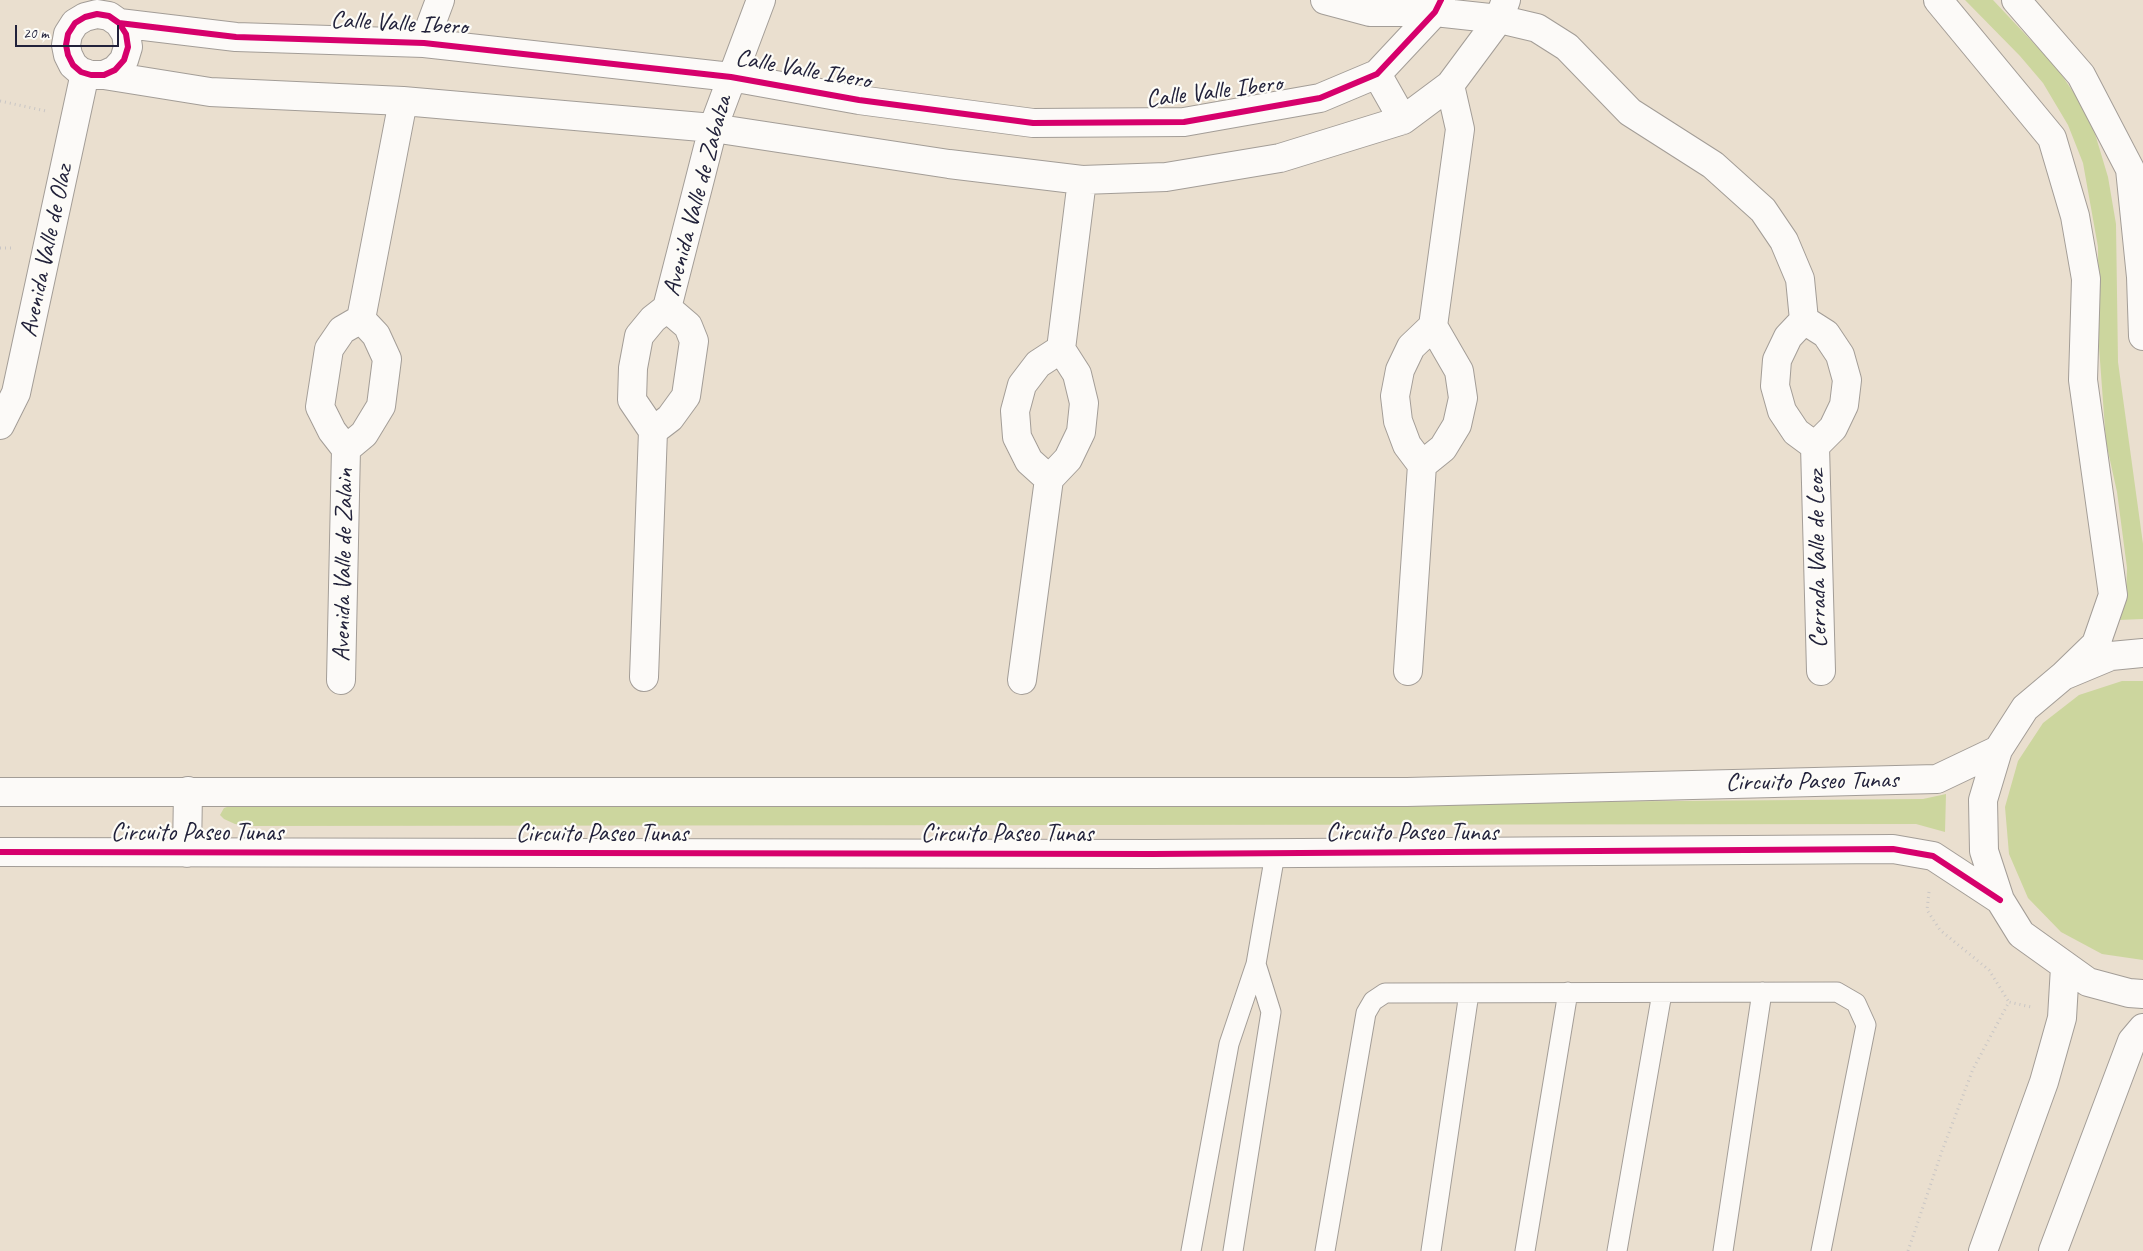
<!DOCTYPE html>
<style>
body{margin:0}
#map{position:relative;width:2143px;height:1251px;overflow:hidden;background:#eadfcf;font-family:Caveat,sans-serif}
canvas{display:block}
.scale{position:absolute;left:15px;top:25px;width:104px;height:22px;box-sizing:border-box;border:2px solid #22223b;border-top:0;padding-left:6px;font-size:15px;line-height:18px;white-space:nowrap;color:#22223b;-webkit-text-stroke:4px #fdfcf7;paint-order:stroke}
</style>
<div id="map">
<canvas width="2143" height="1251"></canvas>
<div class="scale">20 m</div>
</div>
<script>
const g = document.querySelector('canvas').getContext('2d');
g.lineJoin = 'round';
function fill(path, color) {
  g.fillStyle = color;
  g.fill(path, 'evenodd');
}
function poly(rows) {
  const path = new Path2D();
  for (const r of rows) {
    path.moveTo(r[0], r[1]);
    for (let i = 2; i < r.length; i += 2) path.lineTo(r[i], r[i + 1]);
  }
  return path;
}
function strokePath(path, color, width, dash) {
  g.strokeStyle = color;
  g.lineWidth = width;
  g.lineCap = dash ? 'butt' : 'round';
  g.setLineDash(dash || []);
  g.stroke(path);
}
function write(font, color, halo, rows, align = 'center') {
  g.font = font + ' Caveat,sans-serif';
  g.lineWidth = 4.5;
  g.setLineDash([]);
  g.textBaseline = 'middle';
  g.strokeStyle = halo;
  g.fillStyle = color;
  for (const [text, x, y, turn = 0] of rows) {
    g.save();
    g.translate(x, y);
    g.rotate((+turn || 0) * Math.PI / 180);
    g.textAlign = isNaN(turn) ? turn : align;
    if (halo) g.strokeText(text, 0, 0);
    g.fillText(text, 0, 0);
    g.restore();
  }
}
fill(poly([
 [1965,0,1993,0,2057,68,2090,117,2108,177,2116,224,2118,362,2143,544,2143,619,2118,620,2126,598,2127,568,2117,492,2106,442,2099,347,2098,247,2083,163,2068,125,2043,83,2020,56],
 [2122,681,2143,681,2143,960,2102,954,2061,932,2028,898,2009,854,2005,807,2018,761,2043,723,2079,695],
 [1946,794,1945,832,1916,824,252,826,235,824,224,819,220,815,224,808,233,805,1430,803,1923,799]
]), '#ccd69e');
const service = poly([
 [1191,1251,1229,1044,1256,964],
 [1233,1251,1271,1012,1256,964,1275,854],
 [1325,1251,1366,1013,1373,1001,1385,993,1837,992,1856,1003,1866,1025,1821,1251],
 [1431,1251,1469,993],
 [1525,1251,1568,992],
 [1617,1251,1662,993],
 [1723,1251,1762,992]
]);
const minor = poly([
 [1325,0,1370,12,1435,12,1499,19,1537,28,1567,47,1630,112,1713,165,1763,210,1784,241,1800,279,1804,320],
 [119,23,126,34,128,47,124,60,115,70,104,75,91,75,81,72,73,65,68,55,66,45,68,34,75,23,85,17,97,14,109,16,119,23,236,37,424,43,731,77,859,100,1033,123,1184,122,1320,98,1377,74,1435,12,1441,0],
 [424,43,440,0],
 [1377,74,1403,120],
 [104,75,210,92,403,101,713,128,949,164,1082,180,1166,177,1280,158,1403,120,1450,85,1499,19,1506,0],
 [1804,320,1826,334,1840,355,1847,380,1844,405,1833,428,1815,446,1821,671],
 [1804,320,1788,337,1777,360,1775,386,1782,411,1796,432,1815,446],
 [0,425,16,393,85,73],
 [653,431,670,418,686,396,694,341,688,326,667,308],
 [346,449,364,434,381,406,387,359,376,335,361,319],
 [1422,465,1443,448,1457,425,1463,398,1459,371,1433,326],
 [1049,479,1029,461,1017,437,1015,411,1022,385,1038,364,1061,349],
 [1408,671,1422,465,1407,445,1398,421,1395,396,1400,370,1411,347,1433,326,1460,129,1450,85],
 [644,677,653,431,632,400,633,368,639,336,653,319,667,308,713,128,761,0],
 [341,680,346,449,332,431,320,407,329,349,342,330,361,319,403,101],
 [1022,680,1049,479,1068,459,1081,432,1084,403,1077,374,1061,349,1082,180]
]);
const tertiary = poly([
 [1938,0,2052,138,2075,216,2086,279,2083,380,2113,595,2096,644,2063,676],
 [2016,0,2081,75,2130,169,2141,277,2143,336],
 [2143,653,2111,656,2063,676,2025,708,1998,750,1983,800,1984,851,2000,900,2021,934,2088,982,2129,993,2143,994],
 [0,792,1407,792,1937,779,1998,750],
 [0,852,1153,854,1893,849,1933,856,2000,900],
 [187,853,188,791],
 [1983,1251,2044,1082,2062,1018,2065,967],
 [2053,1251,2132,1041,2143,1028]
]);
strokePath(service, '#a39d97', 21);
strokePath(minor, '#a39d97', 30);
strokePath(tertiary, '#a39d97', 30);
strokePath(poly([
 [0,101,46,111],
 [0,248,15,248],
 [1929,892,1927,910,1940,930,1989,970,2009,1002],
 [1908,1251,1942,1151,1973,1069,2009,1002,2031,1007]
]), '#c9c6c5', 3, [1, 4]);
strokePath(service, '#fcfaf8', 19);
strokePath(minor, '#fcfaf8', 28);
strokePath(tertiary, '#fcfaf8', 28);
strokePath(poly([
 [119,23,126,34,128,47,124,60,115,70,104,75,91,75,81,72,73,65,68,55,66,45,68,34,75,23,85,17,97,14,109,16,119,23,236,37,424,43,731,77,859,100,1033,123,1184,122,1320,98,1377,74,1435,12,1441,0],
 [0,852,1153,854,1893,849,1933,856,2000,900]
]), '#d6006c', 6);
write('25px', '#22223b', '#fdfcf7', [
 ["Calle Valle Ibero",399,24,3],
 ["Calle Valle Ibero",803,70,10],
 ["Calle Valle Ibero",1214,92,-7],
 ["Avenida Valle de Zabalza",698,196,-75],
 ["Avenida Valle de Olaz",47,251,-78],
 ["Cerrada Valle de Leoz",1818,559,-91],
 ["Avenida Valle de Zalain",344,565,-89],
 ["Circuito Paseo Tunas",1812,782,-1],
 ["Circuito Paseo Tunas",197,833],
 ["Circuito Paseo Tunas",1412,833],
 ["Circuito Paseo Tunas",602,834],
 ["Circuito Paseo Tunas",1007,834]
]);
</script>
